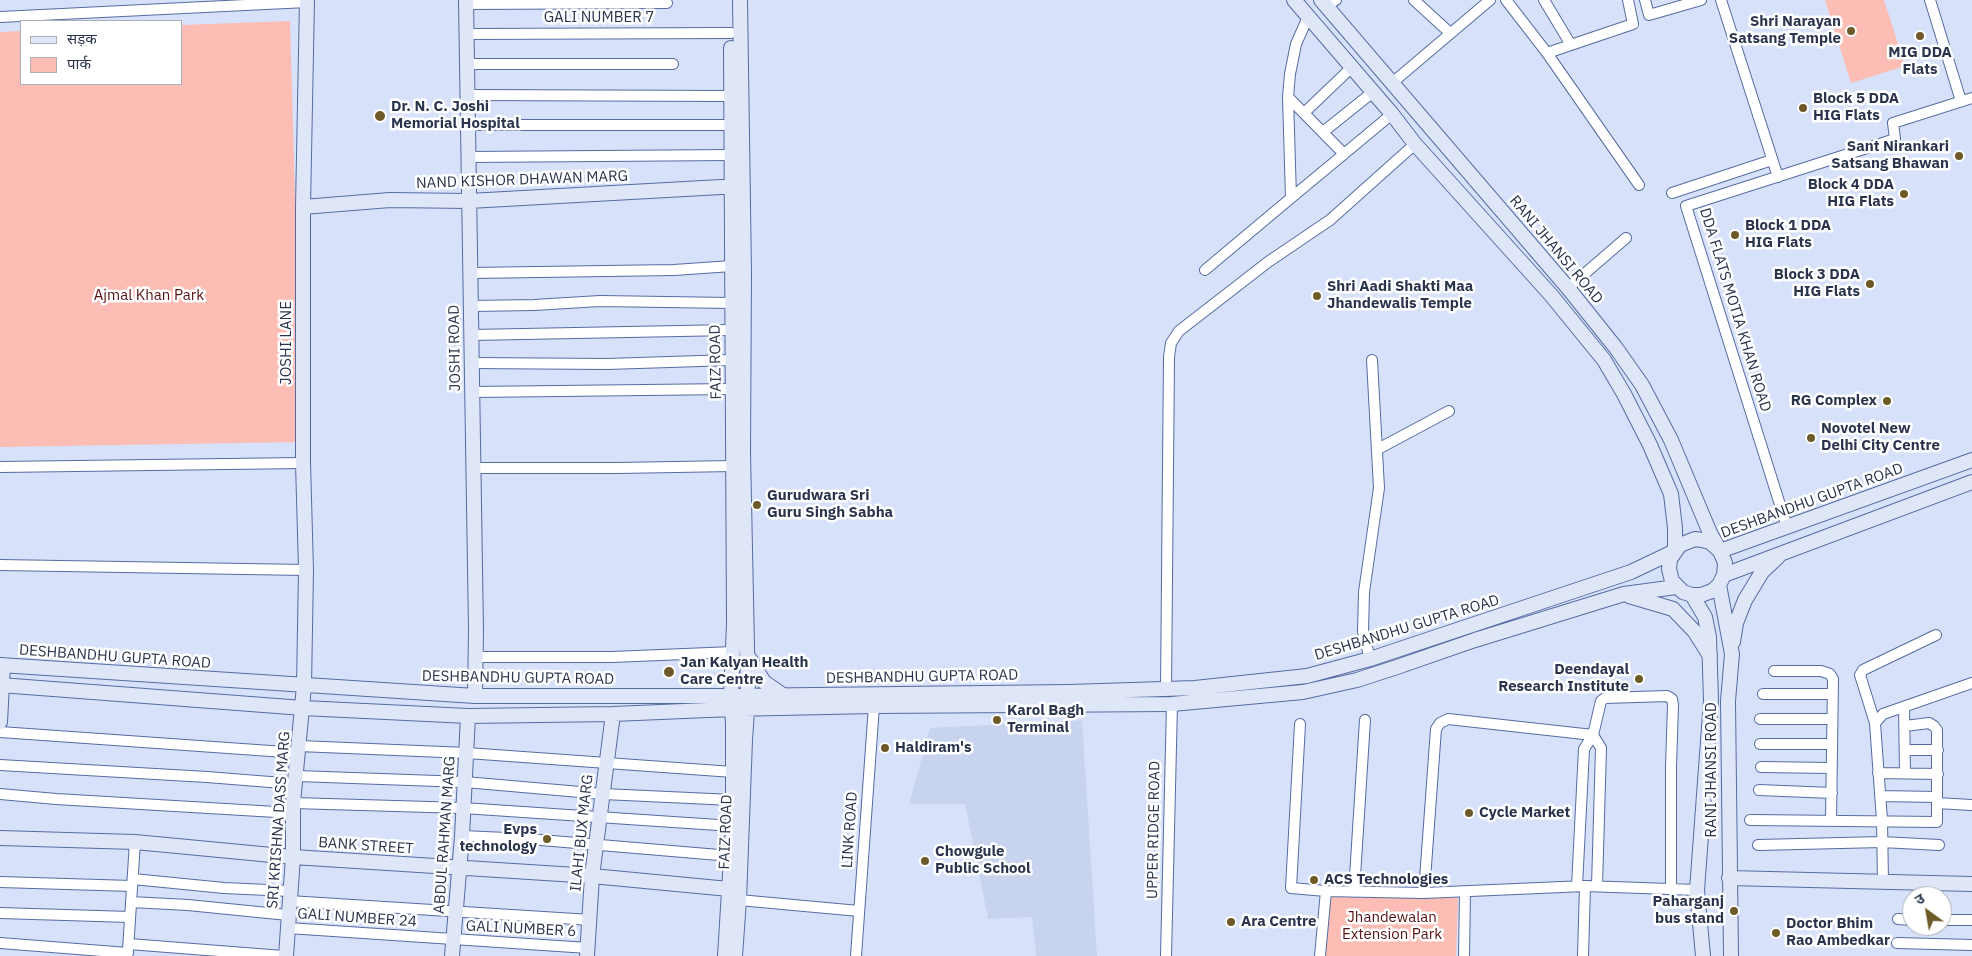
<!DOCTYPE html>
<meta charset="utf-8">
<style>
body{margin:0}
#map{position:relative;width:1972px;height:956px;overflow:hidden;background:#d7e2fa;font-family:"IBM Plex Sans","Noto Sans Devanagari",sans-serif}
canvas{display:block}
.legend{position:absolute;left:20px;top:20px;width:162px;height:65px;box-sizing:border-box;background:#fff;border:1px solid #aaaeb7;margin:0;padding:6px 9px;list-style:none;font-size:15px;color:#2a344c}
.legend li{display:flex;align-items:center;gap:10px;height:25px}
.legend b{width:25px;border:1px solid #aaaeb7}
.north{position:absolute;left:1902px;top:886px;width:50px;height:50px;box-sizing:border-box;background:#fff;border:1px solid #aaaeb7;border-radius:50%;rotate:328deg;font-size:14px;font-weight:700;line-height:20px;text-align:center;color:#2a344c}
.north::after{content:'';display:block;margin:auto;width:18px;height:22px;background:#6e5928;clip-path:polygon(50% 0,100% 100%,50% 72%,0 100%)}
</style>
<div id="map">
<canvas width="1972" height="956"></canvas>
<ul class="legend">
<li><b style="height:6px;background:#dee6f8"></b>सड़क</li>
<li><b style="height:14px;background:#fcbdb5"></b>पार्क</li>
</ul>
<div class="north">उ</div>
</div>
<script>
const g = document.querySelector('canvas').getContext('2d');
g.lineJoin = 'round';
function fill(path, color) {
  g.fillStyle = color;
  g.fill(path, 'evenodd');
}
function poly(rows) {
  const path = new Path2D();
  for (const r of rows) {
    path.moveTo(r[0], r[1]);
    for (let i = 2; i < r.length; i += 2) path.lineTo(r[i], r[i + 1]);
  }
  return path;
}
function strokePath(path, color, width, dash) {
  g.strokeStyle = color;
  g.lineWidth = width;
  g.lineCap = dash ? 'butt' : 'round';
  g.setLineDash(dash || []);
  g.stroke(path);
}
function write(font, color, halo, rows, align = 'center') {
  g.font = font + ' "IBM Plex Sans",sans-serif';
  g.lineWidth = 5;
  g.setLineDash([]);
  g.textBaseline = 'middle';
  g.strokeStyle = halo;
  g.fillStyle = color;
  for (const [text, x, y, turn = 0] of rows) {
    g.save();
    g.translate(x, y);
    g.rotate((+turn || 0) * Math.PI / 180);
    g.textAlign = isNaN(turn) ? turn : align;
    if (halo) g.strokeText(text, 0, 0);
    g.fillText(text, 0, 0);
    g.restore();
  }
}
fill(poly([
 [1082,720,1097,956,1036,956,1032,917,988,919,965,804,909,804,930,728]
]), '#c8d4ee');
fill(poly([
 [1825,0,1884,0,1905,66,1851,83],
 [290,21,302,442,0,447,0,32,21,31,21,84,181,84,181,25],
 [1330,897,1458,898,1456,956,1325,956]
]), '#fcbdb5');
const street = poly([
 [1414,0,1450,33],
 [1506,0,1547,53,1639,185],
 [1544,0,1571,45],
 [1645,0,1649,15,1701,0],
 [1721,0,1778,177],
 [1930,0,1961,101],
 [466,4,667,3],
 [1326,6,1336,0],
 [0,17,307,2],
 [467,34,731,33],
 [1547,53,1633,24,1628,0],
 [467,64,673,64],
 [1392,83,1490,0],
 [468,95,731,96],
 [1288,97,1344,154,1392,114],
 [1304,113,1351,68],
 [468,125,732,125],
 [1323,132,1373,92],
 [469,157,731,155],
 [1672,193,1772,160],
 [1291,198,1344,154],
 [1205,270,1291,198,1288,97,1290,74,1296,44,1308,17],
 [471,273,674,270,732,266],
 [1568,288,1626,238],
 [471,306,534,305,600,301,731,303],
 [471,335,732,330],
 [472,363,607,364,732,360],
 [472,392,732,389],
 [1378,449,1449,411],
 [0,467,303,463],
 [473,468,618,468,733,466],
 [1787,527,1686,206,1895,139,1893,123,1972,98],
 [0,565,306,570],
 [475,657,612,657,733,652],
 [1370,659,1363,632,1364,592,1379,488,1372,360],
 [1774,671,1821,671,1830,674,1833,679,1831,820],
 [1166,690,1169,357,1171,343,1179,331,1268,262,1330,220,1415,144],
 [1763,694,1832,694],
 [1904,707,1905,773],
 [1760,719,1832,719],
 [1875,723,1860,675,1863,670,1936,635],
 [1300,724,1291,888,1326,891,1424,893,1585,886,1697,890],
 [0,732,299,753],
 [1593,735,1601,748,1597,886],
 [1760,744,1832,744],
 [299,746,467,753,733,772],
 [1905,750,1938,750],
 [0,765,207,777,295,784],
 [1761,767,1831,768],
 [1878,773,1938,774],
 [297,776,465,782,603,794,733,800],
 [1759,790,1832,793],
 [0,794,56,799,293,813],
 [1880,796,1937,797],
 [293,803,463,808,733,826],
 [1937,803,1971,805],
 [1750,820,1937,822,1937,730,1934,726,1929,723,1905,726],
 [462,836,529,839,731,856],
 [1758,845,1882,842,1939,845],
 [133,879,224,888,290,891],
 [0,882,132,886],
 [1883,883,1882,820,1875,723,1883,714,1972,683],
 [1577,886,1584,749,1593,735,1601,701,1605,698,1667,696,1672,699,1673,705,1671,767,1671,889],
 [1354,892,1365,720],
 [1424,893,1436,729,1440,723,1448,719,1593,735],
 [739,900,859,911],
 [289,901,591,920],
 [131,902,188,905,288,915],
 [0,913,130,917],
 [1898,919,1912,920],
 [1942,920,1972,920],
 [288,928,588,948],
 [0,943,128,953],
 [1897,943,1972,945],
 [129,944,283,956],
 [128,950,135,842],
 [856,956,874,706],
 [1166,956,1172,704],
 [1320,956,1326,891],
 [1464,956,1465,892],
 [1583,956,1585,886]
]);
const secondary = poly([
 [466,0,476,630,475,696],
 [1294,0,1392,114,1415,144,1551,295,1604,360,1624,394,1650,445,1671,494,1675,528,1675,551],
 [1321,0,1568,288,1616,348,1642,385,1671,440,1710,533,1720,551,1723,558,1725,563,1724,575,1719,585,1712,591,1701,595,1692,595,1683,592,1672,581,1669,569,1670,559,1680,545,1695,539,1702,540,1710,542,1720,551],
 [303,207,390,200,469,201,739,186],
 [1720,551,1972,460],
 [1724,575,1972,482],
 [1719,585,1732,654,1728,701,1731,956],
 [1692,595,1705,617,1709,637,1711,700,1697,890,1703,956],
 [1629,596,1673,609,1695,632,1710,656],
 [1733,642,1736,623,1745,600,1762,572,1778,557],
 [749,658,764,682,783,695],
 [0,665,475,696,731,696,1069,692,1195,688,1307,676,1370,659,1631,572,1675,551],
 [0,685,303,708,468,716,613,714,732,709,874,706,1172,704,1303,692,1357,680,1397,667,1475,640,1624,594,1676,587],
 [0,722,3,665],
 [0,838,135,842,293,857,592,876,729,889],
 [1729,878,1972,884],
 [286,956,293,857,293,803,304,686,306,570,303,463,303,207,307,0],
 [452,956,462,836,468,716],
 [587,956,592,876,613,714],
 [725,956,733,826,733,723,731,696,734,623,731,48],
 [735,956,739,900,745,740,748,696,743,452,744,272,740,0]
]);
strokePath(street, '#566ca1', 12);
strokePath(secondary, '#566ca1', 16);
strokePath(street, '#fff', 10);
strokePath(secondary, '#dee6f8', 14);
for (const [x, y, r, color] of [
 [1851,31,5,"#6e5928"],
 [1920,36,5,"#6e5928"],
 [1803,108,5,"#6e5928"],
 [380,116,6,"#6e5928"],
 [1959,156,5,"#6e5928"],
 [1904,194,5,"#6e5928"],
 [1735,235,5,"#6e5928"],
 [1870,284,5,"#6e5928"],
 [1317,296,5,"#6e5928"],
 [1887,401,5,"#6e5928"],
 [1811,438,5,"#6e5928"],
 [757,505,5,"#6e5928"],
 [669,672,6,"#6e5928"],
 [1639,679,5,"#6e5928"],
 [997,720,5,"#6e5928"],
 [885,748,5,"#6e5928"],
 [1469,813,5,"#6e5928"],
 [547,839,5,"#6e5928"],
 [925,861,5,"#6e5928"],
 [1314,880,5,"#6e5928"],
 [1734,911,5,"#6e5928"],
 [1231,922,5,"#6e5928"],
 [1776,933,5,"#6e5928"]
]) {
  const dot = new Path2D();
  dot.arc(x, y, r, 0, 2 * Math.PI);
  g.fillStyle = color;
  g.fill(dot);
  strokePath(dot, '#fff', 2);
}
write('15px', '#2a344c', '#fff', [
 ["GALI NUMBER 7",599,18],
 ["NAND KISHOR DHAWAN MARG",522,180,-2],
 ["RANI JHANSI ROAD",1556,250,50],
 ["DDA FLATS MOTIA KHAN ROAD",1735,310,73],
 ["JOSHI LANE",287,343,-90],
 ["JOSHI ROAD",455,348,-91],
 ["FAIZ ROAD",716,362,-91],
 ["DESHBANDHU GUPTA ROAD",1812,501,-20],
 ["DESHBANDHU GUPTA ROAD",1407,628,-17],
 ["DESHBANDHU GUPTA ROAD",115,657,4],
 ["DESHBANDHU GUPTA ROAD",922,677,-1],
 ["DESHBANDHU GUPTA ROAD",518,678,1],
 ["RANI JHANSI ROAD",1712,770,-90],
 ["SRI KRISHNA DASS MARG",279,820,-86],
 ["LINK ROAD",850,830,-86],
 ["UPPER RIDGE ROAD",1154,830,-89],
 ["FAIZ ROAD",726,832,-88],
 ["ILAHI BUX MARG",582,833,-84],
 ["ABDUL RAHMAN MARG",445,835,-86],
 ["BANK STREET",366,846,4],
 ["GALI NUMBER 24",357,918,4],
 ["GALI NUMBER 6",521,929,3]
]);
write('bold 15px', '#2a344c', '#fff', [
 ["Shri Narayan",1841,22,"right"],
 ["Satsang Temple",1841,39,"right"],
 ["MIG DDA",1920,53,"center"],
 ["Flats",1920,70,"center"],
 ["Block 5 DDA",1813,99],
 ["HIG Flats",1813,116],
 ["Dr. N. C. Joshi",391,107],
 ["Memorial Hospital",391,124],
 ["Sant Nirankari",1949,147,"right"],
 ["Satsang Bhawan",1949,164,"right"],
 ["Block 4 DDA",1894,185,"right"],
 ["HIG Flats",1894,202,"right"],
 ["Block 1 DDA",1745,226],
 ["HIG Flats",1745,243],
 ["Block 3 DDA",1860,275,"right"],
 ["HIG Flats",1860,292,"right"],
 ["Shri Aadi Shakti Maa",1327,287],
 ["Jhandewalis Temple",1327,304],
 ["RG Complex",1877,401,"right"],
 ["Novotel New",1821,429],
 ["Delhi City Centre",1821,446],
 ["Gurudwara Sri",767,496],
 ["Guru Singh Sabha",767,513],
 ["Jan Kalyan Health",680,663],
 ["Care Centre",680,680],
 ["Deendayal",1629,670,"right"],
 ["Research Institute",1629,687,"right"],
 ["Karol Bagh",1007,711],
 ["Terminal",1007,728],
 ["Haldiram's",895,748],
 ["Cycle Market",1479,813],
 ["Evps",537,830,"right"],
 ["technology",537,847,"right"],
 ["Chowgule",935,852],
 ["Public School",935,869],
 ["ACS Technologies",1324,880],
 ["Paharganj",1724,902,"right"],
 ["bus stand",1724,919,"right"],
 ["Ara Centre",1241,922],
 ["Doctor Bhim",1786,924],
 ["Rao Ambedkar",1786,941]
], 'left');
write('15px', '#581211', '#fff', [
 ["Ajmal Khan Park",149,296],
 ["Jhandewalan",1392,918],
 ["Extension Park",1392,935]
]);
</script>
